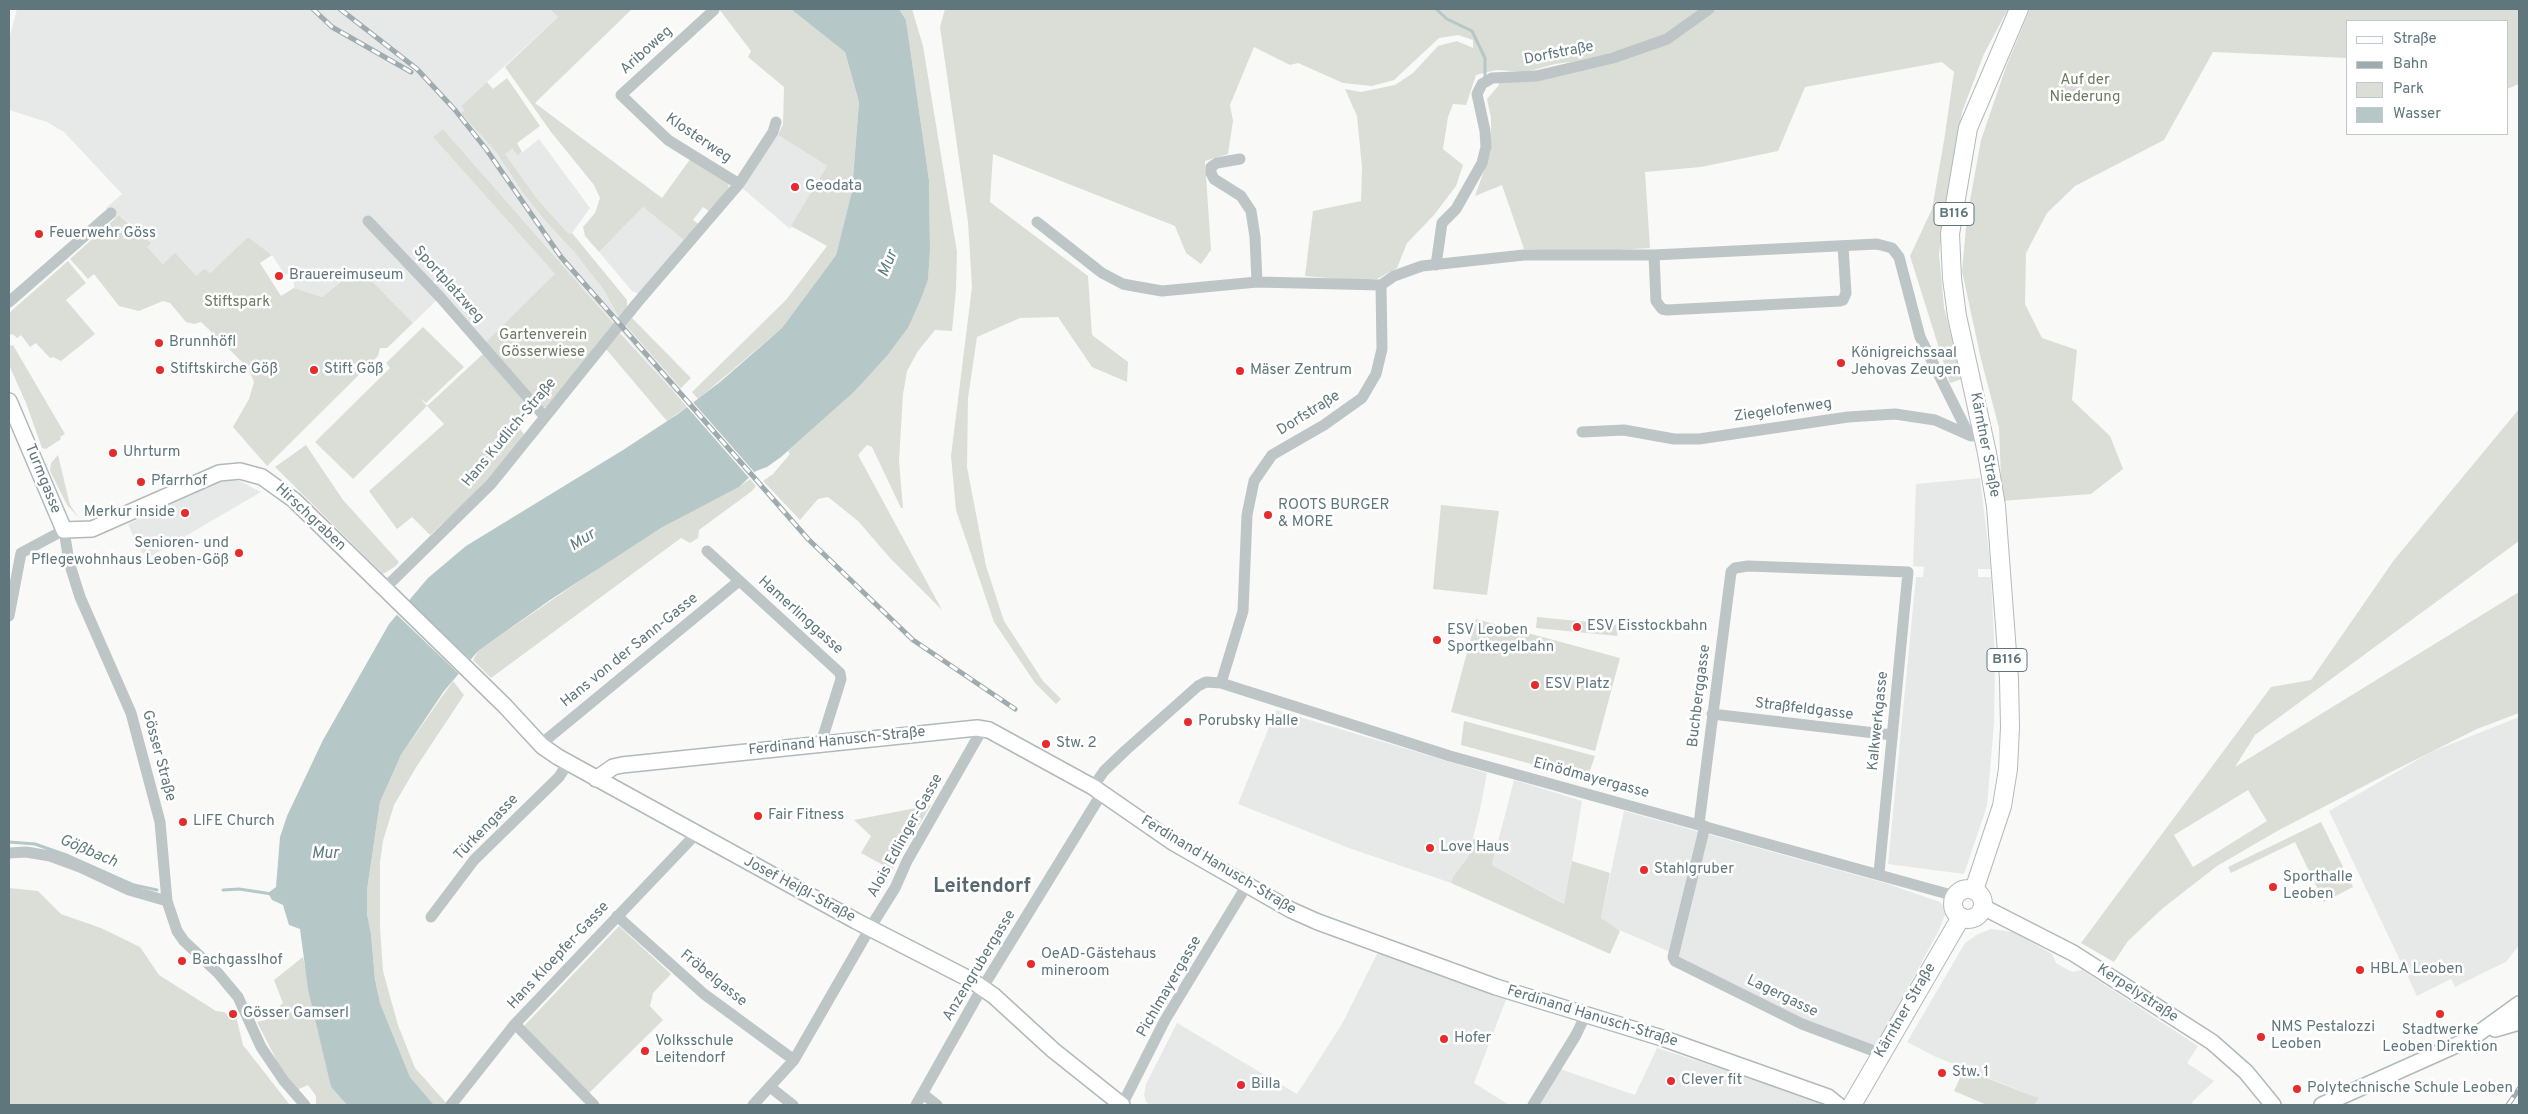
<!DOCTYPE html>
<meta charset="utf-8">
<style>
body{margin:0}
#map{position:relative;width:2528px;height:1114px;overflow:hidden;background:#f9f9f7;font-family:Overpass,sans-serif}
canvas{display:block}
.frame{position:absolute;inset:0;border:10px solid #5f777c;pointer-events:none}
.legend{position:absolute;left:2346px;top:20px;width:162px;height:115px;box-sizing:border-box;background:#fff;border:1px solid #bfc9cb;margin:0;padding:6px 9px;list-style:none;font-size:15px;color:#5f777c}
.legend li{display:flex;align-items:center;gap:10px;height:25px}
.legend b{width:25px;border:1px solid #bfc9cb}
</style>
<div id="map">
<canvas width="2528" height="1114"></canvas>
<div class="frame"></div>
<ul class="legend">
<li><b style="height:6px;background:#fff"></b>Straße</li>
<li><b style="height:6px;background:#9fabae"></b>Bahn</li>
<li><b style="height:14px;background:#dbded6"></b>Park</li>
<li><b style="height:14px;background:#b5c7c7"></b>Wasser</li>
</ul>
</div>
<script>
const g = document.querySelector('canvas').getContext('2d');
g.lineJoin = 'round';
function fill(path, color) {
  g.fillStyle = color;
  g.fill(path, 'evenodd');
}
function poly(rows) {
  const path = new Path2D();
  for (const r of rows) {
    if (r.length === 3) {
      path.moveTo(r[0] + r[2], r[1]);
      path.arc(r[0], r[1], r[2], 0, 2 * Math.PI);
      continue;
    }
    path.moveTo(r[0], r[1]);
    for (let i = 2; i < r.length; i += 2) path.lineTo(r[i], r[i + 1]);
  }
  return path;
}
function strokePath(path, color, width, dash) {
  g.strokeStyle = color;
  g.lineWidth = width;
  g.lineCap = dash ? 'butt' : 'round';
  g.setLineDash(dash || []);
  g.stroke(path);
}
function write(font, color, halo, rows, align = 'center') {
  g.font = font + ' Overpass,sans-serif';
  g.lineWidth = 5;
  g.setLineDash([]);
  g.textBaseline = 'middle';
  g.strokeStyle = halo;
  g.fillStyle = color;
  for (const [text, x, y, turn = 0] of rows) {
    g.save();
    g.translate(x, y);
    g.rotate((+turn || 0) * Math.PI / 180);
    g.textAlign = isNaN(turn) ? turn : align;
    if (halo) g.strokeText(text, 0, 0);
    g.fillText(text, 0, 0);
    g.restore();
  }
}
fill(poly([
 [17,9,550,9,558,17,461,106,464,111,462,113,496,152,521,191,547,223,575,253,603,289,619,319,681,388,675,393,443,129,433,137,556,275,485,343,442,295,413,323,367,276,348,275,322,297,294,288,294,282,287,274,285,275,272,255,248,237,210,273,196,276,163,264,147,247,149,241,120,215,115,219,106,208,122,194,64,132,47,122,9,110,9,40],
 [778,135,827,166,790,229,741,187],
 [539,139,590,208,572,233,569,234,538,200,505,154,512,149,518,156],
 [643,207,685,241,639,294,632,291,599,252],
 [1980,478,1991,569,1978,569,1978,577,1991,577,1995,659,1994,723,1987,806,1964,874,1888,864,1916,577,1923,577,1924,567,1913,566,1916,484],
 [230,480,240,481,261,492,148,558,138,548,128,524,216,483],
 [1276,710,1487,773,1480,810,1468,857,1454,875,1451,883,1349,848,1238,804],
 [2519,717,2519,945,2506,962,2491,969,2455,987,2451,979,2417,996,2329,811,2431,752],
 [1514,780,1582,801,1565,904,1492,865],
 [1624,811,1885,883,1940,902,1944,907,1945,915,1939,930,1877,1045,1860,1044,1799,1019,1683,963,1668,951,1610,926,1601,918],
 [1991,929,2013,932,2052,954,2056,963,2072,972,2082,970,2198,1046,2187,1063,2214,1081,2192,1102,2193,1105,2034,1105,2038,1098,1936,1057,1907,1042,1965,943,1978,934],
 [1378,952,1507,997,1474,1083,1509,1105,1150,1105,1146,1102,1144,1095,1146,1084,1177,1023,1297,1094,1342,1024],
 [1657,1048,1823,1101,1830,1105,1537,1105,1560,1069,1635,1095]
]), '#e7e9e8');
fill(poly([
 [550,9,632,9,535,103,662,198,691,158,729,183,728,189,710,212,703,207,693,220,700,225,685,241,643,207,599,252,585,236,583,227,595,213,600,198,594,185,551,132,505,67,558,17],
 [719,9,791,9,795,11,845,52,859,102,852,191,836,255,782,328,698,399,692,392,786,300,827,246,791,226,827,166,778,135,783,124,784,87,748,57,751,51],
 [899,9,912,9,923,46,957,252,956,289,952,331,935,330,918,351,907,371,903,394,899,461,903,508,901,508,872,447,867,445,858,455,942,610,890,558,858,521,828,497,818,499,800,520,763,481,773,474,790,454,788,451,854,392,887,356,908,328,928,280,930,250,929,180,906,20],
 [945,9,1703,9,1676,29,1652,41,1586,60,1555,64,1526,72,1496,70,1476,75,1466,105,1453,104,1448,117,1443,149,1463,165,1456,186,1434,215,1407,243,1397,268,1377,279,1359,281,1305,276,1313,211,1361,201,1362,167,1357,116,1345,89,1361,92,1395,85,1413,73,1438,46,1457,41,1473,48,1473,40,1458,35,1439,38,1394,80,1372,86,1343,83,1298,63,1290,65,1254,47,1230,105,1233,121,1228,154,1205,161,1211,250,1201,264,1186,253,1175,226,993,154,990,202,1088,276,1092,335,1128,362,1127,382,1092,367,1058,317,1020,318,977,337,968,398,967,467,986,566,1004,621,1043,681,1061,699,1056,704,1035,683,994,622,956,510,951,456,972,287,968,222,940,27],
 [1716,9,2008,9,1984,54,1962,112,1944,216,1939,254,1944,307,1962,379,1950,383,1910,256,1932,209,1944,141,1954,72,1942,62,1805,87,1778,151,1701,167,1645,172,1650,248,1583,252,1524,249,1502,185,1475,196,1491,151,1491,118,1487,99,1499,85,1497,79,1674,39],
 [2030,9,2519,9,2519,84,2507,89,2507,21,2347,21,2347,58,2213,52,2164,140,2075,186,2047,213,2026,253,2025,304,2042,338,2077,350,2072,400,2110,436,2123,469,2091,494,2002,501,1999,428,1981,359,1962,271,1967,217,1981,140,2006,67],
 [507,78,540,126,517,143,522,152,518,156,512,149,505,154,538,200,569,234,572,233,627,300,627,310,619,318,603,289,575,253,547,223,522,192,496,152,461,113,464,111,461,106,487,82,493,89],
 [443,129,614,324,546,407,542,408,485,343,555,274,433,137],
 [119,215,151,243,147,247,163,264,175,253,196,276,204,269,210,273,248,237,272,255,260,263,281,296,294,288,322,297,349,275,367,276,413,323,387,348,380,348,378,356,267,466,233,427,249,399,254,382,248,368,234,354,201,322,194,324,186,322,170,303,163,301,139,311,119,306,94,274,88,279,70,259],
 [68,261,86,283,66,300,95,334,61,361,53,357,50,358,36,343,30,347,21,335,17,338,14,335,9,334,9,313],
 [632,318,691,378,681,388,626,326],
 [423,327,464,367,426,403,420,398,427,406,484,353,532,408,517,425,524,434,494,476,430,535,412,517,397,529,369,491,444,424,427,406,353,479,315,442,390,368,386,363],
 [620,333,675,393,687,407,667,421,606,349],
 [13,345,65,434,60,437,61,439,46,449,42,448,26,403,9,365,9,346],
 [2519,409,2519,541,2255,735,2235,767,2519,592,2519,713,2477,729,2393,771,2279,830,2217,866,2163,908,2128,941,2114,962,2081,943,2271,687,2311,680,2394,560],
 [2248,790,2267,821,2193,867,2174,835],
 [306,445,343,500,399,562,396,566,383,574,275,467],
 [58,455,70,505,79,518,67,505,50,471,51,463],
 [750,479,756,486,752,491,699,530,698,538,690,543,681,538,491,678,473,660,478,651,495,639,606,563,661,528,739,487],
 [1441,505,1499,511,1487,595,1433,589],
 [1537,617,1618,625,1617,636,1536,628],
 [1476,619,1620,658,1595,751,1451,712],
 [453,681,464,695,415,769,394,805,383,841,380,862,380,927,383,971,398,1025,415,1068,448,1105,434,1105,410,1077,380,1003,375,978,371,934,367,914,367,890,380,802,401,755],
 [1464,721,1595,756,1587,779,1461,745],
 [931,805,892,870,861,853,871,836,854,820],
 [2321,822,2353,887,2324,902,2295,842,2231,873,2228,867],
 [1473,839,1497,844,1492,865,1564,904,1572,861,1610,873,1601,918,1620,931,1610,954,1451,883,1454,875,1468,857],
 [9,888,38,891,61,914,101,928,140,947,159,975,216,1011,224,1012,233,1018,236,1016,243,1045,290,1105,9,1105],
 [619,926,671,974,653,993,650,1006,663,1020,588,1094,524,1026],
 [303,957,331,1087,347,1105,316,1105,316,1096,308,1085,297,1090,278,1063,257,1022,265,1020,283,1003,274,980],
 [1964,1069,2025,1093,2039,1098,2034,1105,1987,1105,1954,1091]
]), '#dbded6');
fill(poly([
 [791,9,899,9,906,20,929,180,930,250,928,280,920,301,908,328,887,356,854,392,781,457,767,467,756,471,739,487,661,528,550,600,478,651,444,691,401,755,380,802,367,890,367,914,371,934,375,979,380,1003,410,1077,434,1105,347,1105,331,1087,308,989,300,929,289,925,283,905,272,900,268,893,276,887,280,837,287,816,323,740,389,624,428,578,466,546,623,450,678,414,720,382,782,328,836,255,852,191,859,102,845,52]
]), '#b5c7c7');
fill(poly([
 [692,401,756,474,750,479,687,407,686,405],
 [407,599,473,662,461,676,395,613]
]), '#f9f9f7');
strokePath(poly([
 [1436,9,1447,19,1472,31,1485,58,1485,78],
 [9,842,35,844,69,856,134,885,157,890],
 [223,890,239,889,272,894]
]), '#b5c7c7', 3);
const secondary = poly([
 [9,401,64,530,92,529,219,473,240,471,262,477,294,500,505,706,542,746,558,757,856,921,971,980,994,996,1053,1050,1122,1105],
 [596,779,613,767,622,765,977,728,989,730,1093,787,1174,843,1291,910,1318,922,1496,987,1662,1038,1828,1097,1838,1105],
 [1983,907,2073,953,2212,1042,2246,1072,2273,1105],
 [2495,1029,2519,1022],
 [2322,1105,2472,1038,2519,1004]
]);
const primary = poly([
 [1968,904,15],
 [1974,890,2002,806,2008,769,2010,727,2009,679,1996,506,1987,453,1957,316,1952,278,1950,234,1968,128,2019,9],
 [1852,1105,1961,917]
]);
strokePath(secondary, '#b0babc', 18);
strokePath(primary, '#b1babc', 20);
strokePath(poly([
 [714,10,621,95,668,140,739,184],
 [1240,159,1217,163,1211,167,1211,173,1214,179,1241,196,1251,211,1255,237,1257,282],
 [368,221,440,297,544,416],
 [1037,222,1102,273,1123,284,1139,287,1162,291,1257,282,1381,285],
 [1654,255,1656,301,1662,309,1667,310,1840,301,1843,300,1846,293,1843,246],
 [1436,265,1442,223,1456,209,1482,163,1486,147,1485,131,1477,94,1482,84,1492,78,1537,76,1613,58,1667,39,1709,9],
 [9,302,111,213],
 [1582,432,1624,430,1674,439,1699,439,1848,417,1895,414,1935,420,1971,436],
 [707,551,840,673,841,679,821,743],
 [384,589,491,484,637,303,739,184,773,132,776,122],
 [9,616,21,553,64,530,69,562,80,597,131,713,160,822,167,901,177,931,184,941,218,973,238,997,261,1047,284,1081,305,1105],
 [1221,683,1450,756,1955,896],
 [1712,714,1892,735],
 [541,744,739,581],
 [1093,787,1104,771,1126,750,1198,686,1206,682,1221,683,1243,611,1247,515,1254,481,1272,455,1324,425,1362,398,1376,374,1382,349,1381,285,1394,276,1422,266,1524,255,1654,255,1877,244,1892,248,1899,257,1920,337,1969,435],
 [1699,824,1731,572,1735,568,1748,566,1908,572,1879,873],
 [1705,826,1673,957,1675,961,1802,1024,1882,1054],
 [9,853,26,852,50,856,80,867,129,890,167,901],
 [617,916,704,994,794,1060],
 [431,917,474,860,559,777,568,763],
 [515,1024,594,1105],
 [770,1087,793,1105],
 [923,1094,937,1105],
 [451,1105,515,1024,696,834],
 [753,1105,794,1060,870,928,895,888,907,861,983,728],
 [916,1105,978,995,1102,793],
 [1122,1105,1165,1020,1247,885],
 [1533,1105,1576,1035,1586,1014]
]), '#bdc5c7', 11);
strokePath(secondary, '#fff', 15);
strokePath(primary, '#fff', 18);
const rail = poly([
 [313,9,332,27,411,72],
 [340,9,417,69,455,110,486,149,561,257,808,539,913,640,1015,709],
 [2508,1105,2519,1089]
]);
strokePath(rail, '#9fabae', 5);
strokePath(rail, '#fff', 3, [9]);
for (const [x, y, r, color] of [
 [795,187,5,"#e62b2d"],
 [39,234,5,"#e62b2d"],
 [279,276,5,"#e62b2d"],
 [159,343,5,"#e62b2d"],
 [1841,363,5,"#e62b2d"],
 [160,370,5,"#e62b2d"],
 [314,370,5,"#e62b2d"],
 [1240,371,5,"#e62b2d"],
 [113,453,5,"#e62b2d"],
 [141,482,5,"#e62b2d"],
 [185,513,5,"#e62b2d"],
 [1268,515,5,"#e62b2d"],
 [239,553,5,"#e62b2d"],
 [1577,627,5,"#e62b2d"],
 [1437,640,5,"#e62b2d"],
 [1535,685,5,"#e62b2d"],
 [1188,722,5,"#e62b2d"],
 [1046,744,5,"#e62b2d"],
 [758,816,5,"#e62b2d"],
 [183,822,5,"#e62b2d"],
 [1430,848,5,"#e62b2d"],
 [1644,870,5,"#e62b2d"],
 [2273,887,5,"#e62b2d"],
 [182,961,5,"#e62b2d"],
 [1031,964,5,"#e62b2d"],
 [2360,970,5,"#e62b2d"],
 [233,1014,5,"#e62b2d"],
 [2440,1014,5,"#e62b2d"],
 [2261,1037,5,"#e62b2d"],
 [1444,1039,5,"#e62b2d"],
 [645,1051,5,"#e62b2d"],
 [1942,1073,5,"#e62b2d"],
 [1671,1081,5,"#e62b2d"],
 [1241,1085,5,"#e62b2d"],
 [2297,1089,5,"#e62b2d"]
]) {
  const dot = new Path2D();
  dot.arc(x, y, r, 0, 2 * Math.PI);
  g.fillStyle = color;
  g.fill(dot);
  strokePath(dot, '#fff', 2);
}
for (const [x, y, w] of [
 [1954,214,40],
 [2007,660,40]
]) {
  const box = new Path2D();
  box.roundRect(x - w / 2, y - 11.5, w, 23, 4);
  g.fillStyle = '#fff';
  g.fill(box);
  strokePath(box, '#5f777c', 1);
}
write('bold 14px', '#5f777c', null, [
 ["B116",1954,214],
 ["B116",2007,660]
]);
write('15px', '#5f777c', '#fff', [
 ["Ariboweg",647,51,-42],
 ["Dorfstraße",1559,54,-11],
 ["Klosterweg",698,139,34],
 ["Sportplatzweg",448,285,48],
 ["Ziegelofenweg",1783,411,-8],
 ["Dorfstraße",1309,414,-32],
 ["Hans Kudlich-Straße",510,433,-50],
 ["Kärntner Straße",1984,445,79],
 ["Turmgasse",42,479,68],
 ["Hirschgraben",310,518,43],
 ["Hamerlinggasse",800,616,42],
 ["Hans von der Sann-Gasse",630,651,-39],
 ["Buchberggasse",1700,696,-83],
 ["Straßfeldgasse",1804,710,7],
 ["Kalkwerkgasse",1879,721,-84],
 ["Ferdinand Hanusch-Straße",837,742,-6],
 ["Gösser Straße",158,756,75],
 ["Einödmayergasse",1591,779,15],
 ["Türkengasse",487,828,-46],
 ["Alois Edlinger-Gasse",906,836,-61],
 ["Ferdinand Hanusch-Straße",1218,866,31],
 ["Josef Heißl-Straße",799,890,28],
 ["Hans Kloepfer-Gasse",559,956,-47],
 ["Anzengrubergasse",980,966,-59],
 ["Fröbelgasse",713,979,39],
 ["Pichlmayergasse",1170,987,-60],
 ["Kerpelystraße",2137,994,33],
 ["Lagergasse",1782,997,26],
 ["Kärntner Straße",1906,1011,-60],
 ["Ferdinand Hanusch-Straße",1592,1017,17]
]);
write('15px', '#6d7a63', '#fff', [
 ["Auf der",2085,81],
 ["Niederung",2085,98],
 ["Stiftspark",237,303],
 ["Gartenverein",543,336],
 ["Gösserwiese",543,353]
]);
write('15px', '#5f777c', '#fff', [
 ["Geodata",805,187],
 ["Feuerwehr Göss",49,234],
 ["Brauereimuseum",289,276],
 ["Brunnhöfl",169,343],
 ["Königreichssaal",1851,354],
 ["Jehovas Zeugen",1851,371],
 ["Stiftskirche Göß",170,370],
 ["Stift Göß",324,370],
 ["Mäser Zentrum",1250,371],
 ["Uhrturm",123,453],
 ["Pfarrhof",151,482],
 ["ROOTS BURGER",1278,506],
 ["& MORE",1278,523],
 ["Merkur inside",175,513,"right"],
 ["Senioren- und",229,544,"right"],
 ["Pflegewohnhaus Leoben-Göß",229,561,"right"],
 ["ESV Eisstockbahn",1587,627],
 ["ESV Leoben",1447,631],
 ["Sportkegelbahn",1447,648],
 ["ESV Platz",1545,685],
 ["Porubsky Halle",1198,722],
 ["Stw. 2",1056,744],
 ["Fair Fitness",768,816],
 ["LIFE Church",193,822],
 ["Love Haus",1440,848],
 ["Stahlgruber",1654,870],
 ["Sporthalle",2283,878],
 ["Leoben",2283,895],
 ["OeAD-Gästehaus",1041,955],
 ["mineroom",1041,972],
 ["Bachgasslhof",192,961],
 ["HBLA Leoben",2370,970],
 ["Gösser Gamserl",243,1014],
 ["NMS Pestalozzi",2271,1028],
 ["Leoben",2271,1045],
 ["Stadtwerke",2440,1031,"center"],
 ["Leoben Direktion",2440,1048,"center"],
 ["Hofer",1454,1039],
 ["Volksschule",655,1042],
 ["Leitendorf",655,1059],
 ["Stw. 1",1952,1073],
 ["Clever fit",1681,1081],
 ["Billa",1251,1085],
 ["Polytechnische Schule Leoben",2307,1089]
], 'left');
write('italic 16px', '#5f7c7c', '#fff', [
 ["Mur",889,264,-68],
 ["Mur",583,541,-32],
 ["Gößbach",88,852,23],
 ["Mur",325,855]
]);
write('bold 20px', '#56696d', '#fff', [
 ["Leitendorf",982,888]
]);
</script>
